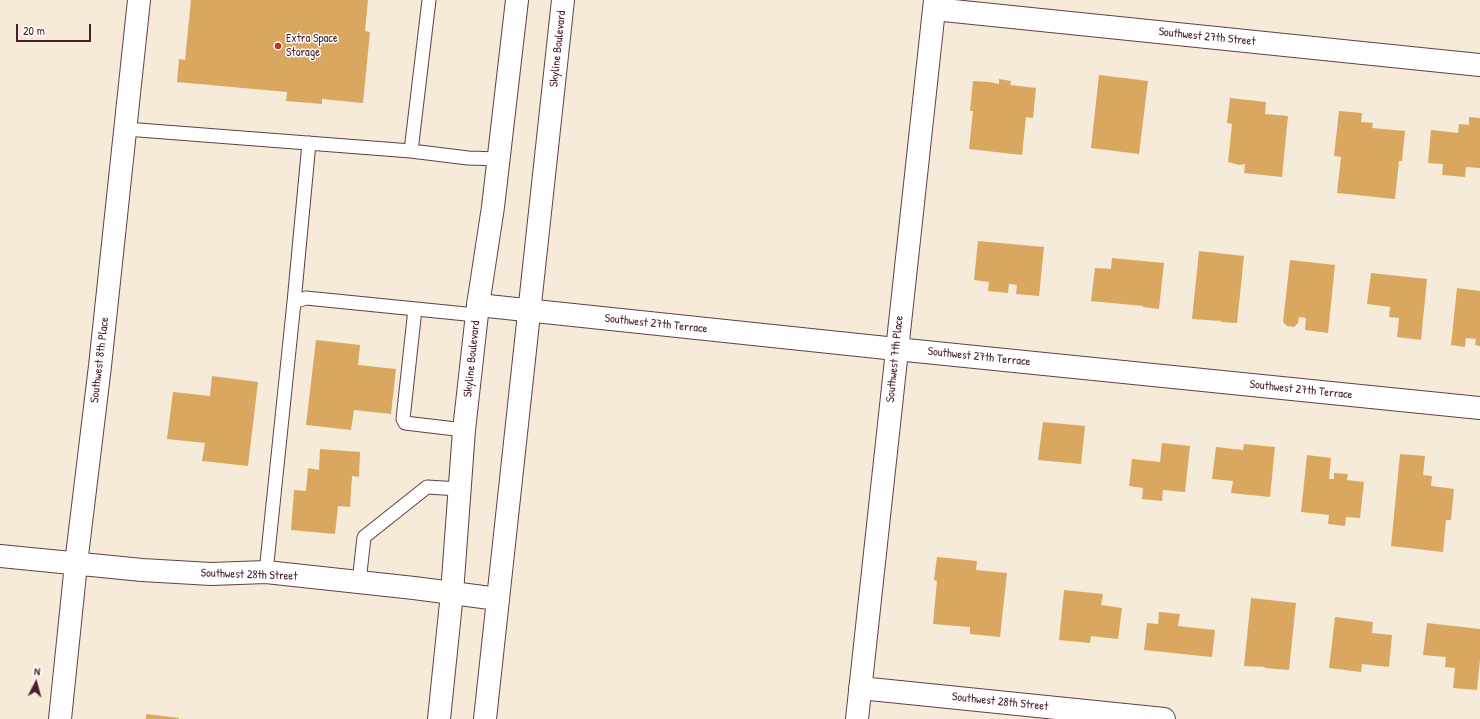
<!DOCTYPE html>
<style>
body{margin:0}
#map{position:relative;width:1480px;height:719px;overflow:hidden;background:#f5ebd8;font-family:"Patrick Hand",sans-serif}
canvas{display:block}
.north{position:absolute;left:16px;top:663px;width:40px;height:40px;-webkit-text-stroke:3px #fff;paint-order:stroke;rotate:6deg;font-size:11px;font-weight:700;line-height:16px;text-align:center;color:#4a1f2b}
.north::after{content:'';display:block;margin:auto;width:14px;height:18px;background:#4a1f2b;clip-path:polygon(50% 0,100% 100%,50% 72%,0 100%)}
.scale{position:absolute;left:16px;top:24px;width:75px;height:18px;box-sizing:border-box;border:2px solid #4a1f2b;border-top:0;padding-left:5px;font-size:12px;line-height:14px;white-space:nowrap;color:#4a1f2b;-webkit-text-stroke:3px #fff;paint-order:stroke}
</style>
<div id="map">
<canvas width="1480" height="719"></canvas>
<div class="north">N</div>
<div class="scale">20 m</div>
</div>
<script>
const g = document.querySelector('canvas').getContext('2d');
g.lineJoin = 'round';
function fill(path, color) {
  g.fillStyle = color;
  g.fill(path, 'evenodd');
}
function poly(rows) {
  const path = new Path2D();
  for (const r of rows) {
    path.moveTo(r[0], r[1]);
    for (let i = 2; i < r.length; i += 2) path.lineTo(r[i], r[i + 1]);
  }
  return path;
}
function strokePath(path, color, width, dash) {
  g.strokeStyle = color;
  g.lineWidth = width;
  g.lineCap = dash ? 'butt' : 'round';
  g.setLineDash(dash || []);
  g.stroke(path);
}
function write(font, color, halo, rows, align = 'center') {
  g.font = font + ' "Patrick Hand",sans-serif';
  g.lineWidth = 3;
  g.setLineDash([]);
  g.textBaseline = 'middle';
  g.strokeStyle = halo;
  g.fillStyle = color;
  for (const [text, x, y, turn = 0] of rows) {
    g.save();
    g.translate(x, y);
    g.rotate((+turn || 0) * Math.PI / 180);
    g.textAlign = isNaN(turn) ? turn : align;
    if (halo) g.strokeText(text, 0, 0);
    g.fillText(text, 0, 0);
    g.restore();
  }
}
fill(poly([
 [191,0,368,0,365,31,370,32,363,103,322,99,322,104,286,101,287,92,177,82,179,59,185,60],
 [1099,75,1148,81,1139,154,1091,148],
 [999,79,1011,81,1010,85,1036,88,1033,118,1026,117,1022,155,969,149,973,111,970,111,973,81,989,82,999,84],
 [1230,98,1266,102,1265,114,1288,116,1282,177,1244,173,1245,164,1239,165,1228,162,1232,124,1227,123],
 [1339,111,1362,113,1361,122,1373,123,1372,128,1405,131,1402,161,1399,161,1395,199,1337,193,1341,157,1334,156],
 [1469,117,1480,118,1480,168,1466,167,1465,177,1442,175,1443,164,1428,163,1431,130,1458,133,1459,124,1469,125],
 [978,241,1044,247,1039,296,1016,294,1017,285,1009,284,1008,293,988,291,989,282,974,280],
 [1199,251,1244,256,1237,323,1221,322,1221,321,1192,319],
 [1112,258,1164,263,1159,309,1143,307,1143,306,1091,301,1095,268,1111,269],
 [1290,260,1335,265,1328,333,1305,330,1306,318,1299,317,1298,323,1294,327,1287,326,1283,322],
 [1371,273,1427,279,1421,340,1397,337,1399,318,1389,317,1390,307,1367,304],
 [1457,288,1480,291,1480,346,1475,345,1476,339,1466,338,1465,347,1451,345],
 [316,340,360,345,358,365,396,369,391,414,354,410,351,430,306,425],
 [212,376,258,382,248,466,202,461,205,443,167,439,173,392,210,396],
 [1043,422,1085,426,1081,464,1038,460],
 [1162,443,1190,446,1185,492,1163,490,1162,501,1142,499,1143,488,1129,486,1132,459,1160,462],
 [1244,444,1275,447,1270,497,1231,493,1233,481,1212,479,1216,447,1243,450],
 [320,449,360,452,359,477,352,476,350,507,338,506,335,534,291,530,294,490,306,491,308,468,319,470],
 [1400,454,1425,456,1423,475,1432,476,1431,486,1454,489,1451,520,1446,520,1443,552,1391,546],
 [1307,455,1331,458,1329,479,1334,479,1334,473,1348,474,1347,480,1364,482,1360,518,1346,517,1345,526,1328,524,1329,515,1301,512],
 [937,557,977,561,976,570,1007,573,1000,637,970,634,970,627,933,624,937,581,934,580],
 [1064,590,1103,594,1101,605,1122,608,1118,639,1091,636,1090,643,1059,640],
 [1251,598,1296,603,1289,670,1265,668,1265,667,1244,666],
 [1159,612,1180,614,1178,626,1215,630,1212,657,1144,650,1147,623,1158,624],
 [1335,617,1373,622,1372,633,1392,635,1389,667,1362,664,1361,672,1329,668],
 [1427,623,1480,629,1480,660,1477,690,1453,688,1455,668,1445,667,1446,657,1423,655],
 [146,714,179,718,179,719,146,719]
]), '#daa761');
const service = poly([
 [126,129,411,151,468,158,499,159],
 [411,151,429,0],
 [294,302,309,143],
 [415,309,403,419,405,423,464,430],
 [266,572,294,302,306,298,476,315],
 [359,582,364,537,427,487,460,489]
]);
const minor = poly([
 [934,9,1480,65],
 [478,305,896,349,1480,408],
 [0,556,142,570,211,574,266,572,414,588,498,599],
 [860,688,1164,719],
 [60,719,76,564,100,366,139,0],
 [857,719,935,0]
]);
const tertiary = poly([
 [439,719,452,593,464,430,478,305,493,207,517,0],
 [485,719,563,0]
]);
strokePath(service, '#643e45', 15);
strokePath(minor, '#643e45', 24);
strokePath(tertiary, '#643e45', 24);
strokePath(service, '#fff', 13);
strokePath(minor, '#fff', 22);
strokePath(tertiary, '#fff', 22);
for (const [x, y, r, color] of [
 [278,46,4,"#c8321e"]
]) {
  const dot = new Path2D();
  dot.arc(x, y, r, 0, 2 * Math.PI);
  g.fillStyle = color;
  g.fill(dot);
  strokePath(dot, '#fff', 1.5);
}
write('12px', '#4a1f2b', '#fff', [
 ["Southwest 27th Street",1207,37,6],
 ["Skyline Boulevard",558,49,-84],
 ["Southwest 27th Terrace",656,324,6],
 ["Southwest 27th Terrace",979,357,6],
 ["Skyline Boulevard",472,359,-84],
 ["Southwest 7th Place",895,359,-84],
 ["Southwest 8th Place",100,360,-83],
 ["Southwest 27th Terrace",1301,390,6],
 ["Southwest 28th Street",249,575,2],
 ["Southwest 28th Street",1000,702,6]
]);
write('12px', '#4a1f2b', '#fff', [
 ["Extra Space",286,39],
 ["Storage",286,53]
], 'left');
</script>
